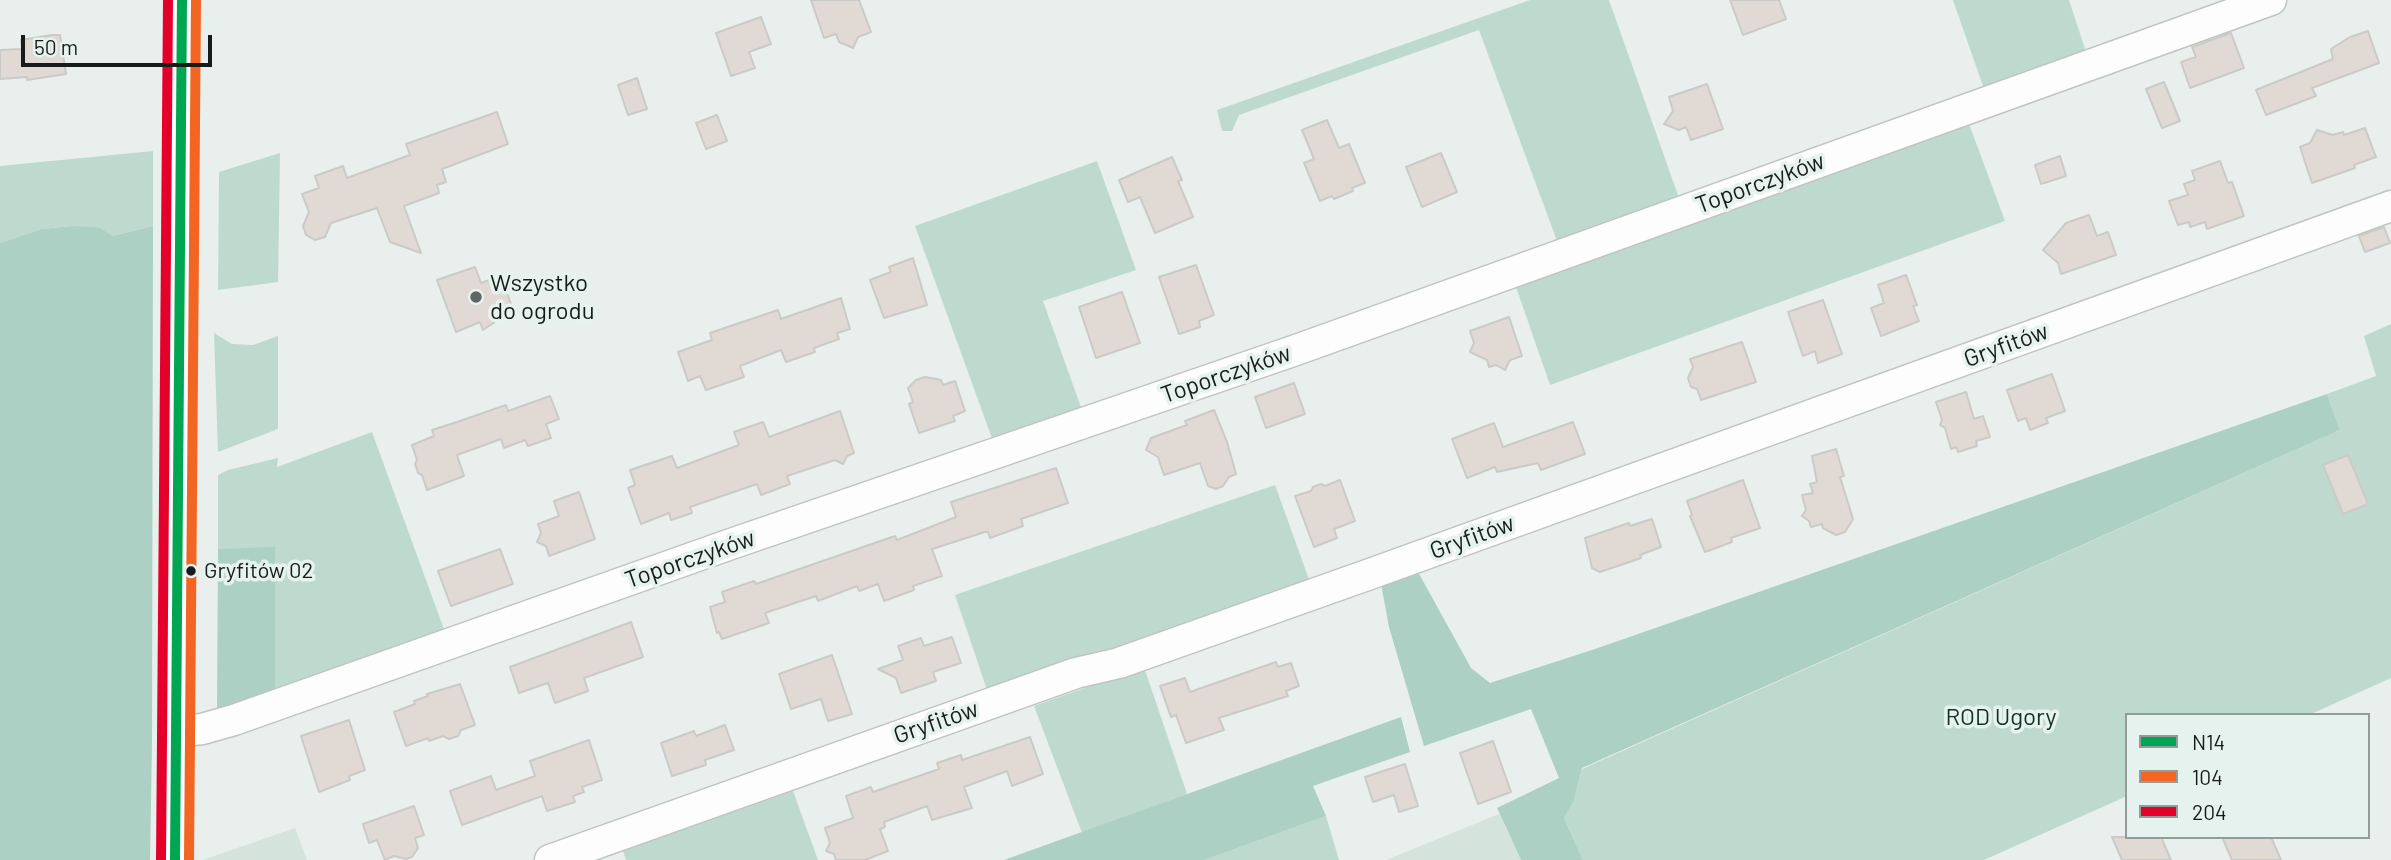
<!DOCTYPE html>
<meta charset="utf-8">
<style>
body{margin:0}
#map{position:relative;width:2391px;height:860px;overflow:hidden;background:#e9efec;font-family:Barlow,sans-serif}
canvas{display:block}
.legend{position:absolute;left:2125px;top:713px;width:245px;height:126px;box-sizing:border-box;background:#e6f2ed;border:2px solid #939c98;margin:0;padding:9px 12px;list-style:none;font-size:21px;color:#171b19}
.legend li{display:flex;align-items:center;gap:14px;height:35px}
.legend b{width:35px;border:2px solid #939c98}
.scale{position:absolute;left:21px;top:35px;width:191px;height:32px;box-sizing:border-box;border:4px solid #171b19;border-top:0;padding-left:9px;font-size:21px;line-height:24px;white-space:nowrap;color:#171b19;-webkit-text-stroke:5px #e6f2ed;paint-order:stroke}
</style>
<div id="map">
<canvas width="2391" height="860"></canvas>
<ul class="legend">
<li><b style="height:9px;background:#00a651"></b>N14</li>
<li><b style="height:9px;background:#f26522"></b>104</li>
<li><b style="height:9px;background:#e4002b"></b>204</li>
</ul>
<div class="scale">50 m</div>
</div>
<script>
const g = document.querySelector('canvas').getContext('2d');
g.lineJoin = 'round';
function fill(path, color) {
  g.fillStyle = color;
  g.fill(path, 'evenodd');
}
function poly(rows) {
  const path = new Path2D();
  for (const r of rows) {
    path.moveTo(r[0], r[1]);
    for (let i = 2; i < r.length; i += 2) path.lineTo(r[i], r[i + 1]);
  }
  return path;
}
function strokePath(path, color, width, dash) {
  g.strokeStyle = color;
  g.lineWidth = width;
  g.lineCap = dash ? 'butt' : 'round';
  g.setLineDash(dash || []);
  g.stroke(path);
}
function write(font, color, halo, rows, align = 'center') {
  g.font = font + ' Barlow,sans-serif';
  g.lineWidth = 7;
  g.setLineDash([]);
  g.textBaseline = 'middle';
  g.strokeStyle = halo;
  g.fillStyle = color;
  for (const [text, x, y, turn = 0] of rows) {
    g.save();
    g.translate(x, y);
    g.rotate((+turn || 0) * Math.PI / 180);
    g.textAlign = isNaN(turn) ? turn : align;
    if (halo) g.strokeText(text, 0, 0);
    g.fillText(text, 0, 0);
    g.restore();
  }
}
fill(poly([
 [1499,814,1521,860,1386,860],
 [295,828,307,860,203,860]
]), '#d5e3dd');
fill(poly([
 [1530,0,1609,0,1679,198,1557,241,1479,30,1239,115,1232,131,1222,131,1217,110],
 [1953,0,2069,0,2086,52,1984,89],
 [1968,121,2005,221,1550,385,1516,287],
 [153,151,153,226,112,236,73,226,41,229,0,243,0,166],
 [280,153,278,282,218,290,219,172],
 [1097,161,1136,270,1043,301,1082,410,993,441,915,226],
 [2391,324,2391,678,2309,715,2127,715,2127,796,1984,860,1583,860,1564,818,1574,801,1582,769,2340,430,2327,394,2376,376,2364,336],
 [214,333,232,344,253,345,278,336,278,429,218,452],
 [372,432,445,632,275,694,218,549,218,475,228,470,278,458,277,467],
 [1275,485,1311,585,1103,660,1100,650,987,690,955,595],
 [1144,667,1187,794,1082,833,1034,706],
 [793,791,818,860,626,860,623,851],
 [1326,816,1339,860,1204,860]
]), '#bedacf');
fill(poly([
 [73,226,100,228,112,236,153,226,152,743,150,860,0,860,0,243,41,229],
 [2327,394,2340,430,1582,768,1574,801,1564,818,1583,860,1521,860,1497,808,1559,778,1531,709,1424,746,1389,627,1381,584,1418,572,1471,668,1490,683,1595,649],
 [275,547,275,694,217,711,218,549],
 [1401,717,1410,752,1313,786,1326,816,1204,860,1004,860]
]), '#acd0c3');
const building = poly([
 [811,0,859,0,871,32,858,37,853,48,839,42,836,34,824,38,811,0],
 [1730,0,1779,0,1786,19,1743,35,1730,0],
 [761,17,771,44,749,52,755,68,731,76,716,33,761,17],
 [2368,31,2379,63,2312,88,2316,96,2266,115,2256,90,2333,59,2331,49,2350,37,2368,31],
 [2231,33,2244,68,2190,88,2181,62,2196,57,2192,47,2231,33],
 [52,35,60,35,66,74,27,80,27,77,0,79,0,50,22,49,21,40,52,35],
 [637,78,647,109,628,115,618,85,637,78],
 [2164,82,2180,121,2162,128,2146,89,2164,82],
 [1707,84,1723,129,1691,140,1686,127,1679,130,1664,124,1673,111,1669,97,1707,84],
 [497,112,508,144,442,169,446,182,437,185,439,193,404,206,421,253,390,242,377,208,331,223,325,237,315,240,306,235,303,226,309,212,302,194,319,188,315,176,343,166,347,178,410,155,406,144,497,112],
 [717,115,727,141,706,149,696,123,717,115],
 [1327,120,1339,148,1349,144,1365,183,1352,188,1353,191,1334,199,1332,196,1320,201,1304,163,1314,159,1302,130,1327,120],
 [2365,128,2376,157,2354,165,2355,168,2312,183,2300,147,2310,143,2317,130,2333,135,2343,132,2344,135,2365,128],
 [1441,153,1457,192,1422,207,1406,167,1441,153],
 [2060,156,2066,176,2041,184,2035,165,2060,156],
 [1172,157,1182,180,1178,181,1193,217,1155,233,1140,197,1128,202,1119,180,1172,157],
 [2220,161,2228,183,2232,182,2244,216,2207,229,2205,222,2190,227,2189,222,2178,225,2169,201,2188,195,2184,184,2195,180,2192,171,2220,161],
 [2089,215,2097,236,2108,232,2116,255,2061,274,2058,263,2043,250,2066,223,2089,215],
 [2384,227,2390,243,2365,252,2359,236,2384,227],
 [913,258,927,305,884,318,870,280,891,272,889,267,913,258],
 [1196,265,1214,315,1199,321,1200,327,1179,334,1159,277,1196,265],
 [475,267,481,283,501,276,513,310,483,330,480,322,456,332,437,280,475,267],
 [1906,275,1917,305,1913,306,1919,321,1881,336,1871,308,1884,303,1878,285,1906,275],
 [1122,292,1140,343,1096,358,1079,307,1122,292],
 [841,298,850,329,837,333,839,339,814,348,815,352,786,362,781,350,740,366,744,377,706,390,700,376,688,381,678,352,712,340,710,333,778,310,781,319,841,298],
 [1823,300,1842,354,1818,363,1815,351,1803,356,1788,312,1823,300],
 [1509,317,1522,356,1510,360,1505,370,1496,365,1489,367,1487,360,1470,352,1474,343,1470,331,1509,317],
 [1742,342,1756,382,1701,400,1697,389,1691,387,1688,378,1693,367,1690,359,1742,342],
 [2052,374,2065,411,2046,418,2048,423,2030,430,2026,418,2018,421,2007,390,2052,374],
 [925,377,941,380,943,385,955,381,965,411,953,416,955,421,919,433,909,404,913,402,908,388,916,380,925,377],
 [1294,383,1305,414,1266,428,1255,397,1294,383],
 [1966,392,1974,419,1983,416,1990,437,1976,441,1977,446,1958,452,1956,447,1951,449,1945,428,1940,425,1942,420,1936,402,1966,392],
 [550,396,559,419,546,424,551,438,528,446,525,440,504,448,501,439,457,455,464,476,427,490,422,475,418,473,415,464,417,460,412,445,434,436,432,430,457,422,506,405,508,411,550,396],
 [1214,410,1227,442,1236,474,1229,477,1223,486,1216,489,1208,486,1200,463,1164,475,1158,457,1146,450,1151,438,1187,425,1185,421,1214,410],
 [840,411,854,453,847,456,843,464,835,460,787,476,790,484,761,495,757,484,690,507,692,513,671,520,669,513,641,524,628,488,635,485,630,470,672,456,677,468,739,445,734,432,763,422,769,437,840,411],
 [1573,422,1585,454,1541,470,1538,463,1497,472,1495,467,1467,478,1452,439,1494,423,1503,447,1573,422],
 [1836,449,1844,476,1840,477,1853,519,1845,532,1836,535,1823,528,1822,524,1811,527,1809,521,1802,516,1806,510,1802,495,1813,493,1810,484,1817,482,1812,456,1836,449],
 [2348,455,2368,504,2343,514,2323,465,2348,455],
 [1056,468,1068,503,1021,519,1023,526,990,538,988,532,985,532,932,549,942,576,913,586,914,590,884,601,878,584,859,591,857,586,818,601,816,596,765,613,769,623,722,639,719,632,717,633,710,607,725,602,722,592,754,581,756,584,895,536,897,540,956,517,951,502,1056,468],
 [1340,480,1355,521,1334,529,1337,538,1314,547,1295,496,1311,491,1313,487,1321,484,1325,486,1340,480],
 [1743,480,1760,528,1731,538,1732,542,1705,552,1690,516,1692,515,1687,501,1743,480],
 [579,492,595,539,549,556,546,546,537,542,541,533,538,524,559,516,554,501,579,492],
 [1652,519,1661,547,1640,555,1641,558,1600,572,1592,568,1585,538,1629,523,1630,526,1652,519],
 [500,549,513,584,451,606,438,571,500,549],
 [631,622,643,657,584,678,588,691,555,703,548,683,519,693,510,667,631,622],
 [952,637,961,663,933,672,936,681,901,693,896,678,878,669,903,660,898,646,921,638,924,646,952,637],
 [832,655,852,714,828,721,821,699,791,709,779,674,832,655],
 [1276,662,1278,667,1291,663,1299,686,1286,691,1288,696,1219,718,1224,730,1186,743,1176,715,1171,717,1160,686,1185,678,1190,692,1276,662],
 [460,684,475,725,461,730,458,736,449,739,443,736,429,741,428,738,406,746,394,712,415,704,414,701,428,696,427,694,460,684],
 [349,720,365,770,349,776,350,780,319,792,301,736,349,720],
 [725,725,734,750,705,760,706,765,672,776,661,743,694,731,696,736,725,725],
 [1030,737,1043,774,1012,786,1007,771,964,787,972,808,932,820,927,806,884,822,885,827,880,829,888,851,865,860,836,860,834,854,826,851,830,843,825,828,853,818,846,796,871,787,873,792,939,769,937,763,961,755,962,760,1030,737],
 [589,740,602,780,582,787,584,792,573,796,575,802,547,811,542,796,462,825,450,791,491,776,496,790,535,776,530,761,589,740],
 [1493,741,1511,792,1478,804,1460,753,1493,741],
 [1405,764,1418,806,1399,812,1394,795,1373,802,1365,777,1405,764],
 [414,806,424,835,415,838,418,848,412,857,406,859,394,856,385,860,377,840,369,843,363,824,414,806],
 [2112,837,2161,837,2171,860,2122,860,2112,837],
 [2222,837,2271,837,2281,860,2232,860,2222,837]
]);
fill(building, '#e1d9d4');
strokePath(building, '#cacbc8', 2);
const minor = poly([
 [175,732,202,729,234,720,731,544,1296,350,2271,0],
 [175,860,182,0],
 [550,860,1076,673,1119,663,1370,574,2391,206]
]);
strokePath(minor, '#bfc3c1', 33);
strokePath(minor, '#fcfdfc', 30);
strokePath(poly([
 [175,860,182,0]
]), '#00a651', 10);
strokePath(poly([
 [189,860,196,0]
]), '#f26522', 10);
strokePath(poly([
 [161,860,168,0]
]), '#e4002b', 10);
for (const [x, y, r, color] of [
 [476,297,7,"#606563"],
 [191,571,6,"#171b19"]
]) {
  const dot = new Path2D();
  dot.arc(x, y, r, 0, 2 * Math.PI);
  g.fillStyle = color;
  g.fill(dot);
  strokePath(dot, '#e6f2ed', 2.5);
}
write('22px', '#171b19', '#e6f2ed', [
 ["Gryfitów 02",204,571]
], 'left');
write('24px', '#171b19', '#e6f2ed', [
 ["Toporczyków",1760,183,-20],
 ["Gryfitów",2006,345,-20],
 ["Toporczyków",1226,374,-19],
 ["Gryfitów",1472,537,-20],
 ["Toporczyków",690,559,-19],
 ["Gryfitów",936,722,-19]
]);
write('24px', '#171b19', '#e6f2ed', [
 ["Wszystko",490,283],
 ["do ogrodu",490,311]
], 'left');
write('24px', '#133027', '#e6f2ed', [
 ["ROD Ugory",2001,717]
]);
</script>
